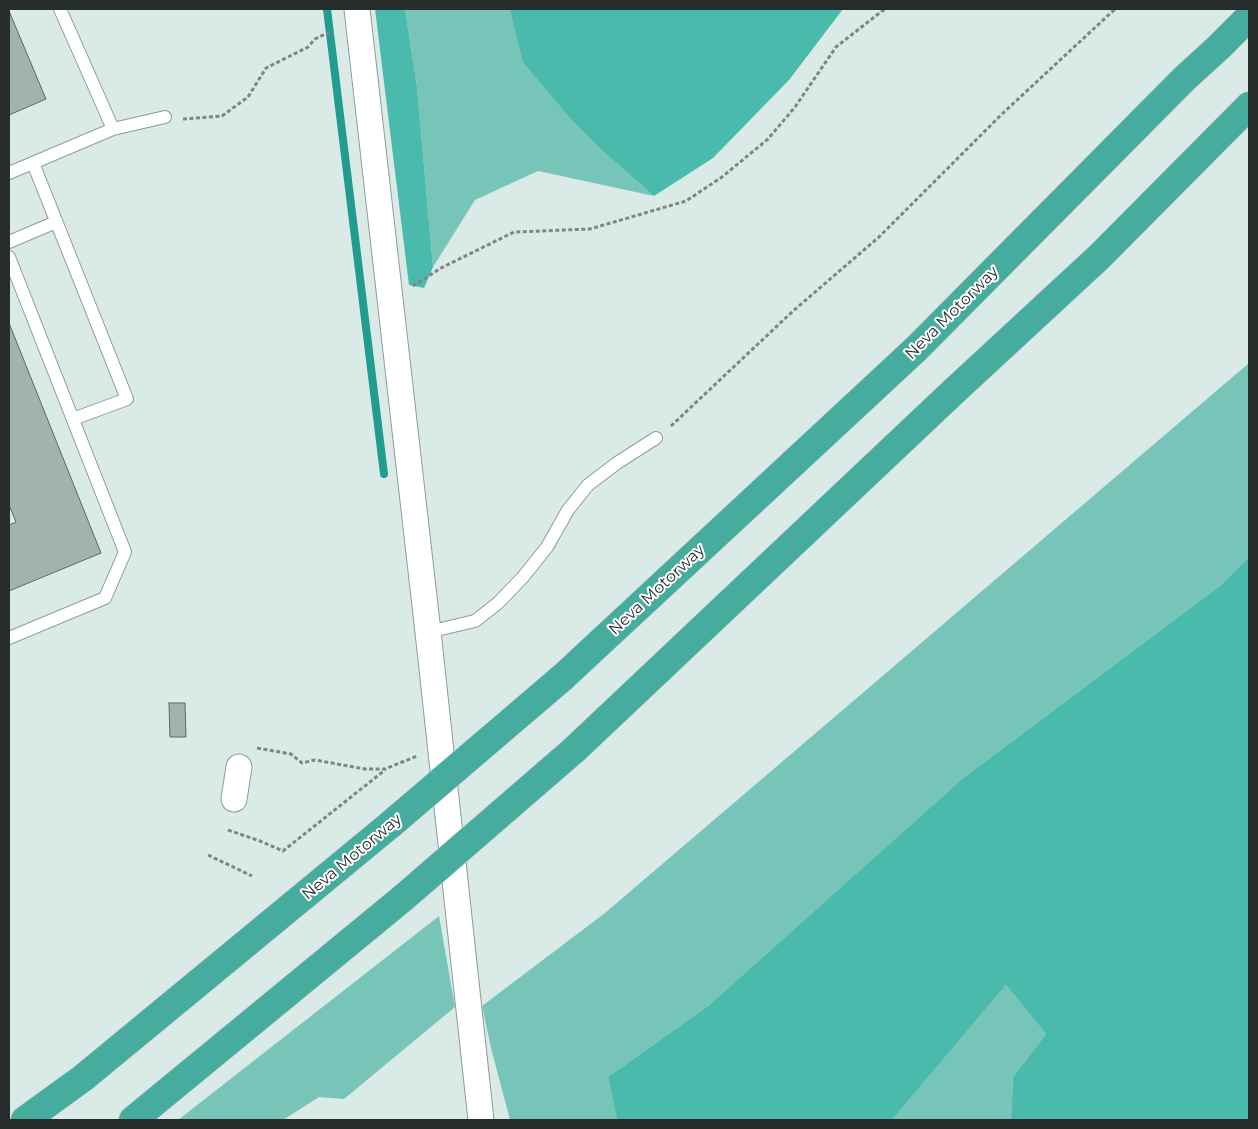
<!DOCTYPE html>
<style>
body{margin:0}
#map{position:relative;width:1258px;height:1129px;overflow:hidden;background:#daeae7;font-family:Montserrat,sans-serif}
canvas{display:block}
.frame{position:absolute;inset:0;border:10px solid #272d2c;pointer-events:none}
</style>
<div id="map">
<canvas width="1258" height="1129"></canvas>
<div class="frame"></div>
</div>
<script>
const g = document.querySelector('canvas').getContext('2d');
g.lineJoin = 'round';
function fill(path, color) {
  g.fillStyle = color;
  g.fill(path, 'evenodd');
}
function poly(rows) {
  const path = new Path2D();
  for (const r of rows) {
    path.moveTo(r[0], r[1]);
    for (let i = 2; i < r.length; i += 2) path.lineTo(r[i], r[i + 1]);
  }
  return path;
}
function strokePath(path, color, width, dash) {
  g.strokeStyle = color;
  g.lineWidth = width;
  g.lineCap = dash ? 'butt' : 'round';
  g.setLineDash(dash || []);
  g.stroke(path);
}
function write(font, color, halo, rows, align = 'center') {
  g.font = font + ' Montserrat,sans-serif';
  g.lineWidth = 4;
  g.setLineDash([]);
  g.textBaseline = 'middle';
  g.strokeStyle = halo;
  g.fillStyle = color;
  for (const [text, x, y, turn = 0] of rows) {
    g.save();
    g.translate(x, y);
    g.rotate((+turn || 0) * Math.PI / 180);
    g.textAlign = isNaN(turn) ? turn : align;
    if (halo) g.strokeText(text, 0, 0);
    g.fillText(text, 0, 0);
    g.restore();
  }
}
fill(poly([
 [405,9,510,9,607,155,654,196,538,171,475,200,433,267,417,87],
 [1249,363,1249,557,1221,585,962,779,708,1006,608,1077,617,1120,510,1120,491,1048,482,1006,605,913],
 [439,916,455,1007,344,1099,319,1097,283,1120,178,1120],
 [1006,985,1046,1034,1013,1077,1011,1120,892,1120]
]), '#77c5b9');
fill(poly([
 [375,9,405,9,417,87,433,267,424,288,409,285],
 [510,9,843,9,789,80,713,158,654,196,607,155,572,120,523,62],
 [1249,557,1249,1120,1011,1120,1013,1077,1046,1034,1006,985,892,1120,617,1120,608,1077,708,1006,962,779,1221,585]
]), '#49baab');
strokePath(poly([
 [327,9,384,474]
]), '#219c8e', 8);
const building = poly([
 [9,11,46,99,9,115,9,11],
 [9,323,101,553,9,591,9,525,16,522,9,505,9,323],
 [169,703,185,703,186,737,170,737,169,703]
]);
fill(building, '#a2b2af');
strokePath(building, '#596865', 1);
const lane = poly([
 [60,9,113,129],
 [33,163,127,399,73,419],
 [9,173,113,129,165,117],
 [9,242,56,222],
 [9,257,125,552,105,598,9,638],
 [428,632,475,621,498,603,523,577,547,547,568,510,588,485,617,463,656,438]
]);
const street = poly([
 [357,9,428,632,481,1120],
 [234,799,239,767]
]);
const highway = poly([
 [563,677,916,349,1185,78,1219,47,1249,17],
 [574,750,952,393,1099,257,1249,106],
 [25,1120,83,1078,391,824],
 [133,1120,403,898]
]);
strokePath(lane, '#8d9c99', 14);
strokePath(street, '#8d9c99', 27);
strokePath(highway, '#c7c8c8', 29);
strokePath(poly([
 [183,119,222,116,248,97,266,68,308,47,315,39,327,33,334,33],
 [413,286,441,268,514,232,590,229,686,201,722,177,768,139,795,107,836,47,882,11,887,9],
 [671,426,793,311,879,237,1002,114,1115,9],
 [257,748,291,754,302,763,315,760,365,769,385,769,417,756],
 [228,830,260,841,283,851,385,770],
 [208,855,252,876]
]), '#7c8785', 3, [4, 2.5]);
strokePath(lane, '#fff', 12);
strokePath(street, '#fff', 25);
strokePath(highway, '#45ac9e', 28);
const highwayBridge = poly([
 [391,824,563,677],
 [403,898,574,750]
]);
strokePath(highwayBridge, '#c7c8c8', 29, []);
strokePath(highwayBridge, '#45ac9e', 28);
write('16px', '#272d2c', '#fff', [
 ["Neva Motorway",952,313,-45],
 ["Neva Motorway",657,590,-43],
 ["Neva Motorway",352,857,-40]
]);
</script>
